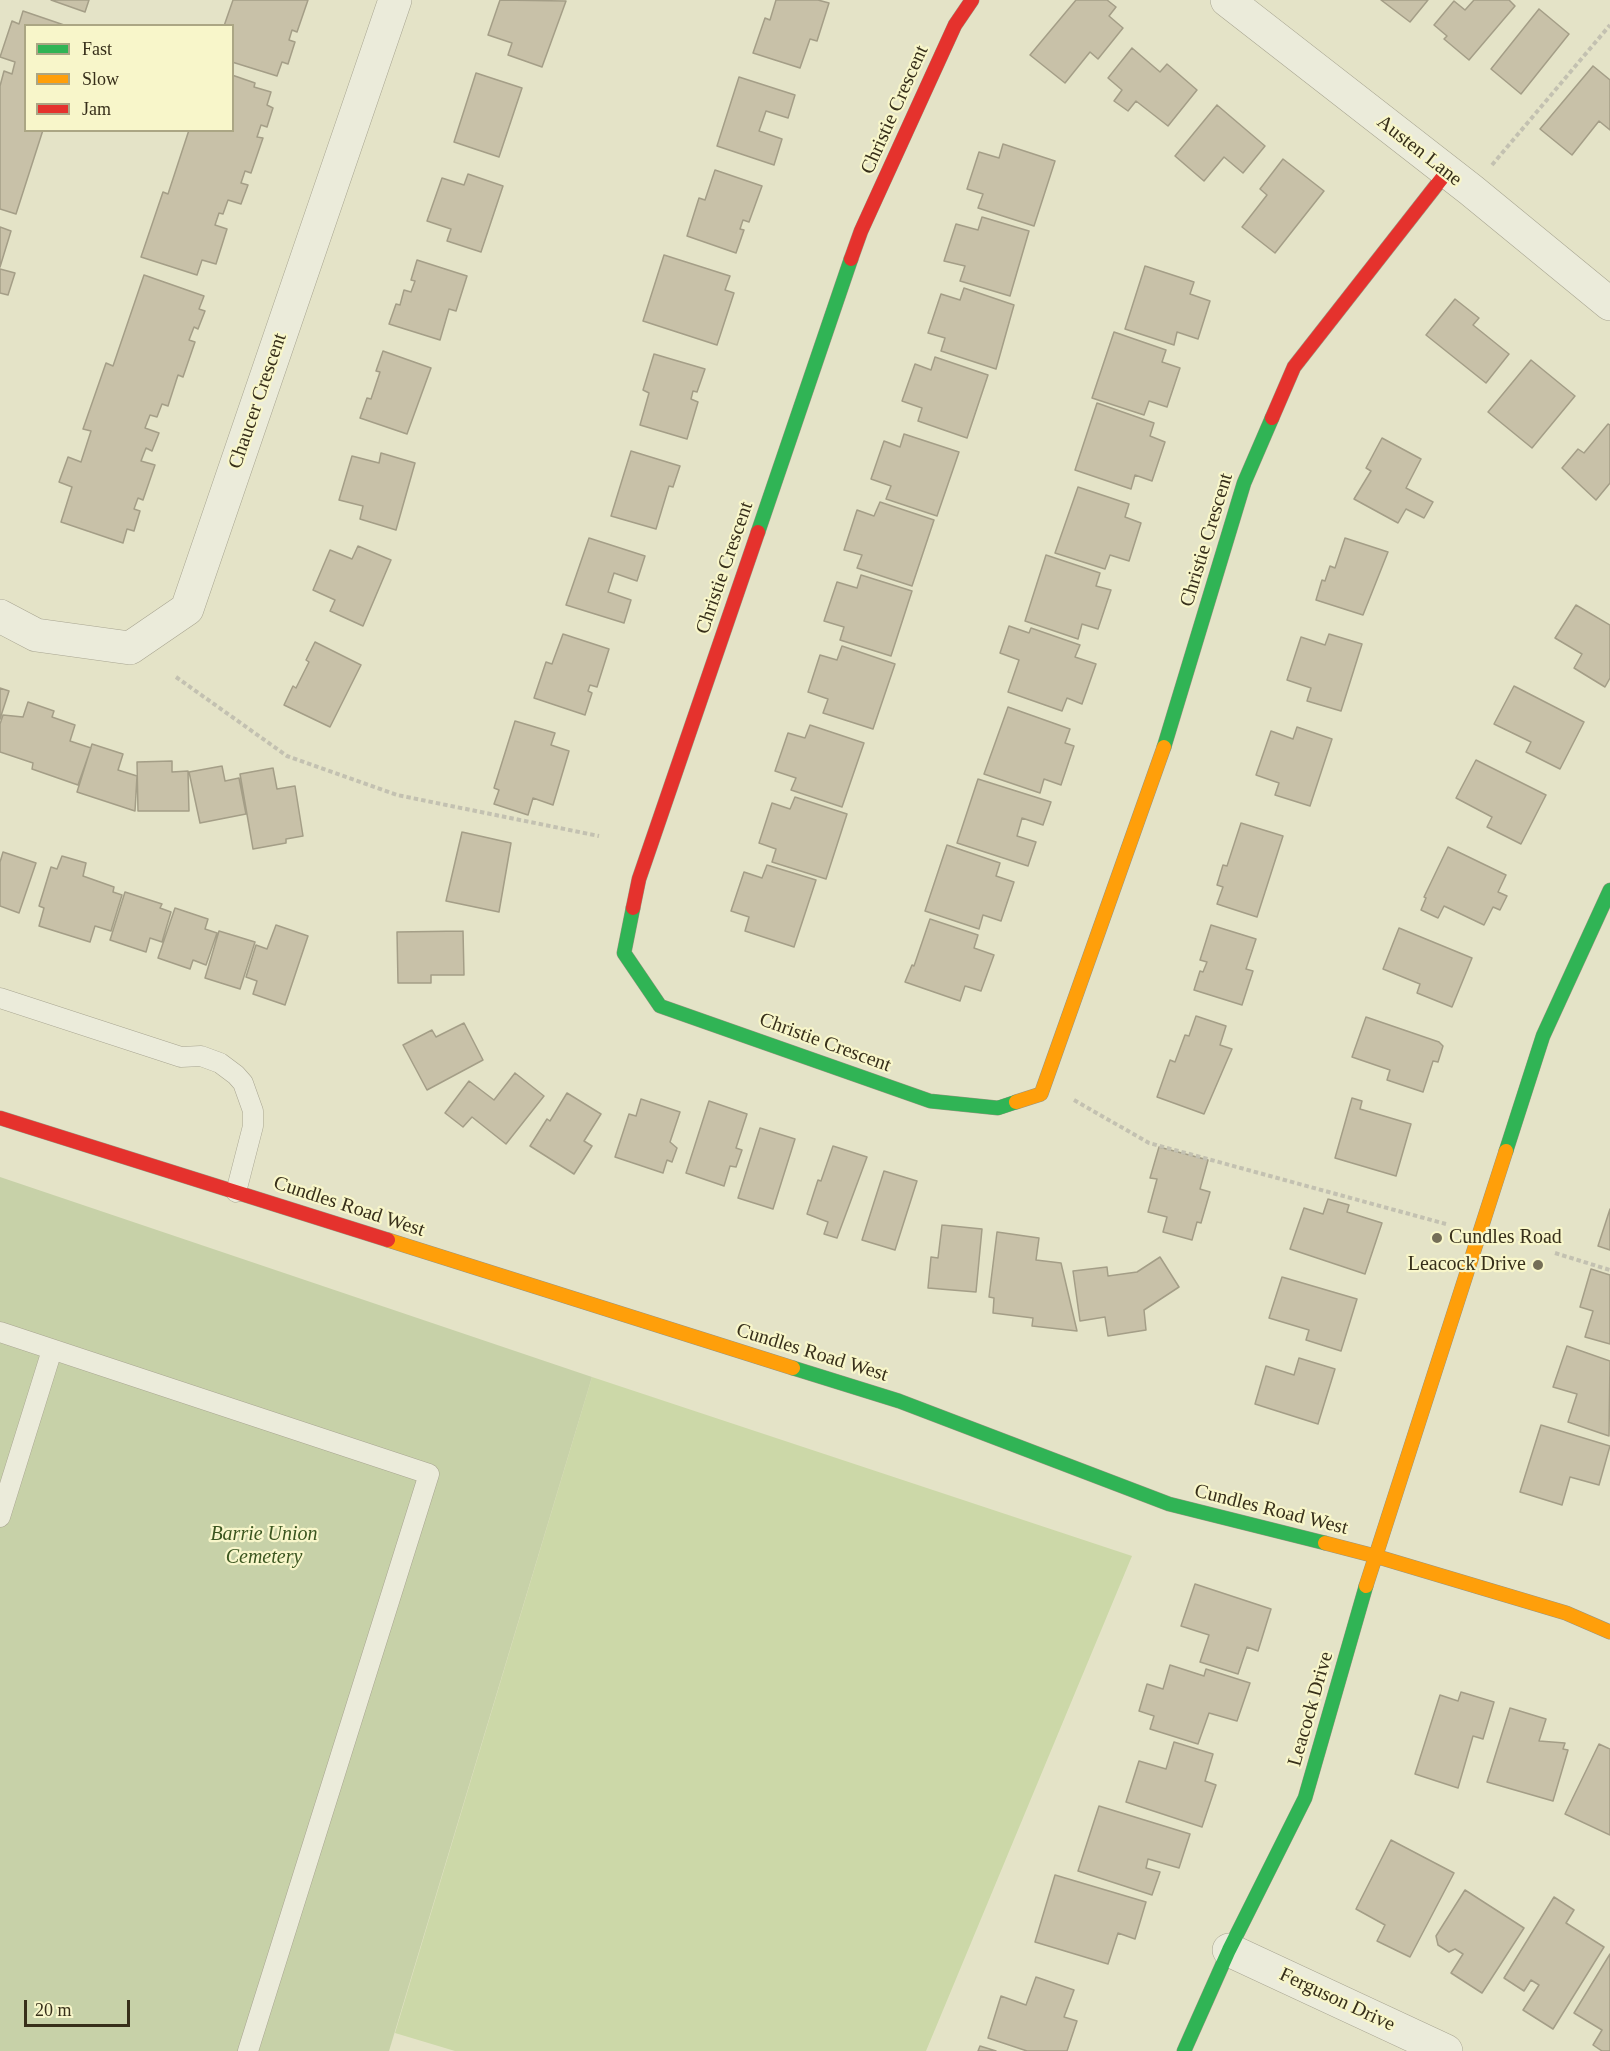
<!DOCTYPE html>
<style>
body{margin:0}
#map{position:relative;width:1610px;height:2051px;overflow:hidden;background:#e4e3c7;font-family:Georgia,serif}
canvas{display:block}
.legend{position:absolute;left:24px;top:24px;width:210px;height:108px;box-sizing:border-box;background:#f8f6ca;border:2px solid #aba684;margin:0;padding:8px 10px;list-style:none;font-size:18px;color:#372f1a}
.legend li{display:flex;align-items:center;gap:12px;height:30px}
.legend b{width:30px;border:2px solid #aba684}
.scale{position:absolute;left:24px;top:2000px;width:106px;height:27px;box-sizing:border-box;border:3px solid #372f1a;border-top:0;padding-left:8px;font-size:18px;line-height:21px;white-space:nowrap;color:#372f1a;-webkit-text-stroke:4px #f8f6ca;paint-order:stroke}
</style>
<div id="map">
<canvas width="1610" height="2051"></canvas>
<ul class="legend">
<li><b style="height:8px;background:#30b455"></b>Fast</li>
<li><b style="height:8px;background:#ff9f0a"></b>Slow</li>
<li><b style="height:8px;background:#e5322d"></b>Jam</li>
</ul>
<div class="scale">20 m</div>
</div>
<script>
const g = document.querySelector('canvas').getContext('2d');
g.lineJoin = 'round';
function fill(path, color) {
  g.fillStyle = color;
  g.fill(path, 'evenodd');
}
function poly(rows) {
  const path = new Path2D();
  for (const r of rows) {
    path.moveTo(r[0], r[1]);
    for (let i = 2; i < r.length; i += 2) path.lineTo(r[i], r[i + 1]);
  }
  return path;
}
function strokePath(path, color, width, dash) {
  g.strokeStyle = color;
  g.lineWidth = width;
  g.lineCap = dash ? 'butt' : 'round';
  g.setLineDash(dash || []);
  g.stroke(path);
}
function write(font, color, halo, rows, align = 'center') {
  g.font = font + ' Georgia,serif';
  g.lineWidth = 4.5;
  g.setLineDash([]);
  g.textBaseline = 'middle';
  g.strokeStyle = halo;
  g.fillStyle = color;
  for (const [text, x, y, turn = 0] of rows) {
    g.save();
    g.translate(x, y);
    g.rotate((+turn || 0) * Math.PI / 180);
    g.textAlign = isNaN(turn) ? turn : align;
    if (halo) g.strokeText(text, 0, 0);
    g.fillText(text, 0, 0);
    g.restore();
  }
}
fill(poly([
 [592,1377,1132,1556,926,2051,455,2051,395,2033]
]), '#ccd8a8');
fill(poly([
 [0,1177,592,1377,389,2051,0,2051]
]), '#c7d1a8');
const building = poly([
 [51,0,89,0,85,12,51,0],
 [233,0,308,0,297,32,292,30,289,40,295,42,288,64,282,62,277,76,232,62,232,26,224,26,233,0],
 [500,0,566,1,542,67,508,55,512,43,488,35,500,0],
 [776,0,818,0,829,3,817,41,810,39,800,68,753,53,765,18,770,20,776,0],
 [1076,0,1107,0,1116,7,1109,16,1123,28,1098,59,1090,52,1065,83,1030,55,1076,0],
 [1381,0,1428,0,1410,22,1381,0],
 [1474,0,1509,0,1515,6,1469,60,1444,39,1447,36,1434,25,1454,1,1465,10,1474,0],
 [1539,9,1569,34,1521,94,1491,69,1539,9],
 [23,11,67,26,26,26,26,130,43,130,16,214,0,209,0,86,4,71,12,74,15,62,0,57,12,21,19,24,23,11],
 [1132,48,1160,72,1167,64,1197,90,1168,126,1136,101,1128,111,1114,101,1122,90,1108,78,1132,48],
 [1593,66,1610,80,1610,130,1599,121,1572,155,1540,129,1593,66],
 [476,73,522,88,499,157,454,142,476,73],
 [232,75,255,83,254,87,271,92,267,105,273,108,267,127,261,125,257,137,263,138,251,173,245,171,241,183,248,185,241,204,228,200,223,214,219,213,215,225,227,229,216,264,202,260,197,275,141,257,163,192,168,194,189,130,232,130,232,75],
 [739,77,795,95,788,118,766,111,759,131,782,139,774,165,717,146,739,77],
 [1217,105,1265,146,1243,173,1224,157,1204,181,1175,156,1217,105],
 [1003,144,1055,161,1034,226,978,208,983,194,967,189,979,152,999,158,1003,144],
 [1283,159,1324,191,1275,253,1242,227,1267,195,1260,189,1283,159],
 [715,170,762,186,749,222,743,220,740,229,744,230,736,253,687,236,699,198,705,200,715,170],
 [468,174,503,186,481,252,447,241,451,229,427,221,442,178,464,185,468,174],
 [982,217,1029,231,1010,296,960,281,965,266,944,261,956,224,978,230,982,217],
 [0,227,11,231,0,267,0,227],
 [664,255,730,276,725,290,734,293,717,345,643,321,664,255],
 [417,260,467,276,456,311,449,309,440,340,389,324,396,304,400,305,404,290,411,292,415,281,411,280,417,260],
 [1145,266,1194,282,1190,294,1210,301,1198,339,1177,332,1174,345,1125,329,1145,266],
 [0,269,15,273,8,295,0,293,0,269],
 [144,275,204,296,199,309,205,311,198,329,194,327,189,340,195,342,183,377,178,375,168,406,162,404,157,417,150,415,145,428,159,433,152,451,146,448,141,461,155,465,143,500,138,498,134,509,140,511,134,531,127,529,123,543,61,522,72,487,59,482,68,457,81,462,91,431,83,429,106,363,113,366,144,275],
 [964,288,1014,305,996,369,941,351,945,338,928,333,941,294,960,300,964,288],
 [1455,299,1479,318,1473,325,1509,354,1486,383,1426,335,1455,299],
 [1114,332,1166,350,1162,362,1180,368,1167,407,1149,401,1144,415,1092,398,1114,332],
 [383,351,431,368,407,434,360,418,367,398,371,399,380,372,376,371,383,351],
 [654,354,705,369,697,392,693,391,691,399,698,402,687,439,640,425,649,393,643,390,654,354],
 [935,357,988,375,967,438,918,421,922,408,902,401,915,364,931,370,935,357],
 [1531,360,1575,396,1532,448,1488,412,1531,360],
 [1097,403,1154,423,1150,436,1165,442,1152,481,1135,475,1131,489,1075,470,1097,403],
 [1608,424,1610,425,1610,483,1596,500,1562,468,1578,449,1584,453,1608,424],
 [904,434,959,452,937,516,886,499,891,486,871,479,884,441,900,447,904,434],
 [1382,438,1421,459,1406,488,1433,502,1424,518,1406,509,1398,523,1354,499,1371,471,1366,468,1382,438],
 [631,451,680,466,673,487,669,486,656,529,611,516,631,451],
 [381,453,415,463,396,530,360,519,363,506,339,500,352,456,379,463,381,453],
 [1078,487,1129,504,1125,517,1141,523,1129,561,1110,555,1105,569,1055,553,1078,487],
 [880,502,934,520,912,586,857,568,862,555,844,550,857,510,874,516,880,502],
 [589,538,645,556,637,581,614,573,608,592,631,600,624,623,566,605,589,538],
 [1345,538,1388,552,1363,615,1316,600,1322,580,1325,581,1330,566,1335,568,1345,538],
 [358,546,391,560,363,626,330,611,335,600,313,590,330,550,352,559,358,546],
 [1046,555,1100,573,1096,586,1111,590,1098,629,1082,624,1078,639,1025,621,1046,555],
 [861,575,912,591,891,656,840,640,844,627,824,621,837,582,857,588,861,575],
 [1576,605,1610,625,1610,678,1605,687,1574,668,1582,654,1555,638,1576,605],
 [1009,626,1029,633,1031,628,1080,645,1075,657,1096,664,1082,704,1067,698,1062,711,1008,692,1019,660,1000,653,1009,626],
 [563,634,609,649,597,687,590,685,588,691,592,693,585,715,534,698,546,662,552,664,563,634],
 [1329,634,1362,644,1341,711,1307,701,1311,688,1287,680,1301,637,1325,645,1329,634],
 [315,642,361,665,330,727,284,705,293,686,296,688,309,662,306,660,315,642],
 [842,646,895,664,873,729,823,713,828,699,808,692,820,655,837,660,842,646],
 [1514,686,1584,722,1560,769,1526,752,1531,742,1494,724,1514,686],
 [0,688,9,691,0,719,0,688],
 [28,702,54,711,52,717,75,725,70,741,91,748,78,785,32,769,33,763,0,752,0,724,3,715,23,717,28,702],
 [1008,707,1070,729,1065,743,1074,746,1061,785,1044,779,1040,793,984,774,1008,707],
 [515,721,555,733,551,745,569,751,553,805,533,798,528,815,494,804,499,790,494,788,515,721],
 [810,725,864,743,842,807,791,790,796,778,775,771,788,733,805,738,810,725],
 [1297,727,1332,739,1310,806,1275,795,1279,783,1256,775,1271,731,1293,739,1297,727],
 [92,744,123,754,118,770,137,776,135,811,77,792,92,744],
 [1476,760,1546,795,1521,844,1487,827,1492,817,1456,798,1476,760],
 [172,761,172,772,188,771,189,811,138,811,137,762,172,761],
 [222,766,225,781,239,778,246,814,200,823,189,772,222,766],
 [273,768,277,789,295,786,303,836,286,839,286,843,253,849,240,774,273,768],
 [978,779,1051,802,1043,825,1022,818,1017,836,1036,842,1028,866,957,843,978,779],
 [795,797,847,814,826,879,772,862,776,849,759,843,772,803,790,809,795,797],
 [1241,823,1283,836,1257,917,1217,904,1223,887,1217,885,1223,865,1227,866,1241,823],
 [462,832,511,843,499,912,446,901,462,832],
 [947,845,1000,863,996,876,1014,882,1001,921,983,915,979,929,925,911,947,845],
 [1448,847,1506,875,1498,892,1507,896,1500,910,1493,907,1484,925,1444,906,1438,918,1421,910,1426,898,1424,897,1448,847],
 [3,852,36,863,19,913,0,906,0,862,3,852],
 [62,856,86,863,83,876,114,887,113,892,122,895,111,931,95,926,90,942,39,926,44,908,39,906,51,867,57,869,62,856],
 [767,865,816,880,794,947,745,931,749,917,731,911,744,872,762,878,767,865],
 [125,892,162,904,160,908,171,912,162,942,150,938,146,952,110,940,125,892],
 [175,908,208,919,205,929,217,933,206,965,193,960,190,969,158,958,175,908],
 [930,919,978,935,974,948,994,955,981,991,965,986,960,1001,905,982,912,965,914,966,930,919],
 [276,925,308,936,285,1005,253,994,257,981,246,977,256,945,267,949,276,925],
 [1211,925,1256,939,1246,969,1253,971,1242,1005,1194,990,1200,971,1203,972,1207,962,1200,960,1211,925],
 [1399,928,1472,958,1452,1007,1417,993,1420,984,1383,969,1399,928],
 [219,931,255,942,240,989,205,978,219,931],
 [463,931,464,975,431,975,431,983,398,983,397,932,463,931],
 [1196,1016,1226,1026,1220,1045,1232,1049,1204,1114,1157,1097,1170,1060,1175,1062,1185,1035,1189,1036,1196,1016],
 [1366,1017,1439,1042,1443,1046,1438,1062,1433,1061,1423,1092,1387,1080,1390,1070,1352,1057,1366,1017],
 [464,1023,483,1060,427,1090,403,1045,432,1030,436,1037,464,1023],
 [515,1073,544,1096,506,1144,472,1117,463,1127,445,1113,469,1081,494,1100,515,1073],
 [567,1093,601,1114,584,1141,592,1146,574,1174,530,1146,547,1119,550,1121,567,1093],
 [1352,1098,1362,1101,1360,1109,1411,1124,1396,1176,1335,1158,1352,1098],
 [641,1099,680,1112,670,1142,677,1148,672,1162,667,1160,663,1173,615,1157,629,1114,636,1116,641,1099],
 [709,1101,747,1114,736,1148,742,1150,736,1167,730,1166,724,1186,686,1173,709,1101],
 [760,1128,795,1139,773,1209,738,1198,760,1128],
 [833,1146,867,1157,837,1238,824,1234,828,1222,807,1214,818,1180,821,1181,833,1146],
 [1159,1147,1208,1160,1200,1189,1210,1192,1201,1223,1197,1222,1192,1240,1163,1232,1167,1217,1148,1212,1157,1179,1150,1178,1159,1147],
 [884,1171,917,1181,895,1250,862,1240,884,1171],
 [1328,1199,1349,1205,1347,1212,1382,1223,1365,1274,1290,1249,1304,1208,1323,1214,1328,1199],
 [1610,1209,1610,1250,1598,1246,1610,1209],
 [942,1225,982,1229,976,1292,928,1288,931,1257,938,1258,942,1225],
 [997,1232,1039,1238,1036,1260,1061,1263,1077,1331,1032,1326,1033,1318,993,1313,994,1298,989,1297,997,1232],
 [1160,1257,1179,1287,1144,1310,1146,1330,1108,1336,1105,1317,1080,1321,1073,1271,1107,1267,1108,1276,1137,1272,1160,1257],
 [1591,1269,1610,1275,1610,1344,1585,1337,1593,1311,1580,1307,1591,1269],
 [1282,1277,1357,1299,1341,1351,1306,1340,1309,1330,1269,1318,1282,1277],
 [1567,1346,1610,1361,1609,1436,1568,1422,1577,1394,1553,1387,1567,1346],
 [1299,1358,1335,1369,1318,1424,1255,1404,1266,1366,1294,1375,1299,1358],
 [1541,1425,1610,1446,1599,1485,1570,1477,1562,1505,1520,1492,1541,1425],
 [1195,1584,1271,1609,1258,1651,1247,1647,1238,1674,1200,1662,1209,1635,1181,1626,1195,1584],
 [1170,1665,1204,1676,1206,1669,1250,1683,1237,1721,1209,1713,1198,1744,1150,1729,1154,1716,1139,1711,1147,1684,1163,1689,1170,1665],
 [1461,1692,1494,1702,1483,1739,1473,1736,1458,1788,1415,1774,1440,1695,1458,1701,1461,1692],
 [1510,1708,1546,1719,1539,1741,1565,1743,1563,1749,1568,1750,1553,1801,1487,1782,1510,1708],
 [1174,1742,1213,1754,1205,1781,1216,1785,1202,1827,1126,1802,1139,1761,1166,1769,1174,1742],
 [1599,1744,1610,1749,1610,1835,1565,1814,1599,1744],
 [1099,1806,1190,1834,1179,1868,1148,1859,1146,1868,1160,1872,1152,1895,1078,1871,1099,1806],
 [1391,1840,1454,1873,1410,1957,1377,1941,1385,1925,1356,1909,1391,1840],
 [1055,1875,1146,1902,1135,1939,1118,1933,1108,1964,1035,1942,1055,1875],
 [1465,1890,1524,1928,1482,1993,1451,1973,1463,1954,1455,1949,1449,1952,1438,1945,1436,1936,1465,1890],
 [1554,1897,1574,1910,1566,1923,1604,1947,1553,2029,1523,2010,1539,1985,1531,1980,1524,1991,1504,1978,1554,1897],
 [1610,1954,1610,2051,1602,2051,1593,2045,1602,2030,1574,2013,1610,1954],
 [1036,1977,1074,1990,1064,2017,1077,2021,1067,2051,1027,2051,988,2038,1001,1996,1026,2005,1036,1977],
 [980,2046,996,2051,978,2051,980,2046]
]);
fill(building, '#c8c1a8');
strokePath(building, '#a49e87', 1.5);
const lane = poly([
 [0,998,181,1057,201,1056,220,1063,236,1075,243,1083,253,1111,253,1126,236,1192],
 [0,1332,429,1474,248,2051],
 [0,1517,52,1350]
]);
const street = poly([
 [1227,0,1471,190,1610,304],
 [0,616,36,635,130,648,187,609,395,0],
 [1229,1950,1446,2051]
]);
const fast = poly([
 [758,532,851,259],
 [1164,747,1244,483,1272,418],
 [633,908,624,953,660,1006,930,1101,998,1108,1016,1102],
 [1506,1151,1543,1036,1610,890],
 [793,1368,899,1401,1169,1504,1325,1543],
 [1184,2051,1229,1950,1305,1798,1366,1586]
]);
const slow = poly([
 [1016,1102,1041,1094,1164,747],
 [388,1240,793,1368],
 [1325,1543,1375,1556,1566,1613,1610,1632],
 [1366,1586,1506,1151]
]);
const jam = poly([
 [851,259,861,231,955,25,972,0],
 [1272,418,1294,367,1446,173],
 [633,908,639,879,758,532],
 [0,1118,388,1240]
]);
strokePath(lane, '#a8a591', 21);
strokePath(street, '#a8a591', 34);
strokePath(fast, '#989581', 15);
strokePath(slow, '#989581', 15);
strokePath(jam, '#989581', 15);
strokePath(poly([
 [1492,165,1610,25],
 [176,677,287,756,397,795,599,836],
 [1074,1100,1149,1143,1446,1224],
 [1555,1253,1610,1270]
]), '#c3c1b1', 4, [4.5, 3]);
strokePath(lane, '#ebebda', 20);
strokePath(street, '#ebebda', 33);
strokePath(fast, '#30b455', 14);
strokePath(slow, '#ff9f0a', 14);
strokePath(jam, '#e5322d', 14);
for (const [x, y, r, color] of [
 [1437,1238,6,"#746e57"],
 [1538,1265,6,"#746e57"]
]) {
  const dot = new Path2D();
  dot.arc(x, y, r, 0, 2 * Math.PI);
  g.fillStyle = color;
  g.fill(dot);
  strokePath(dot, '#f8f6ca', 2);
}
write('20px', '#372f1a', '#f8f6ca', [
 ["Christie Crescent",895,110,-66],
 ["Austen Lane",1419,151,38],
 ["Chaucer Crescent",258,401,-71],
 ["Christie Crescent",1207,540,-73],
 ["Christie Crescent",725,568,-71],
 ["Christie Crescent",825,1043,20],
 ["Cundles Road West",349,1207,18],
 ["Cundles Road West",812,1353,17],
 ["Cundles Road West",1271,1510,14],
 ["Leacock Drive",1311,1709,-74],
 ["Ferguson Drive",1337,2000,25]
]);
write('20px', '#372f1a', '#f8f6ca', [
 ["Cundles Road",1449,1238],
 ["Leacock Drive",1526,1265,"right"]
], 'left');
write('italic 20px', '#3a551f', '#f8f6ca', [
 ["Barrie Union",264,1535],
 ["Cemetery",264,1558]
]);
</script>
